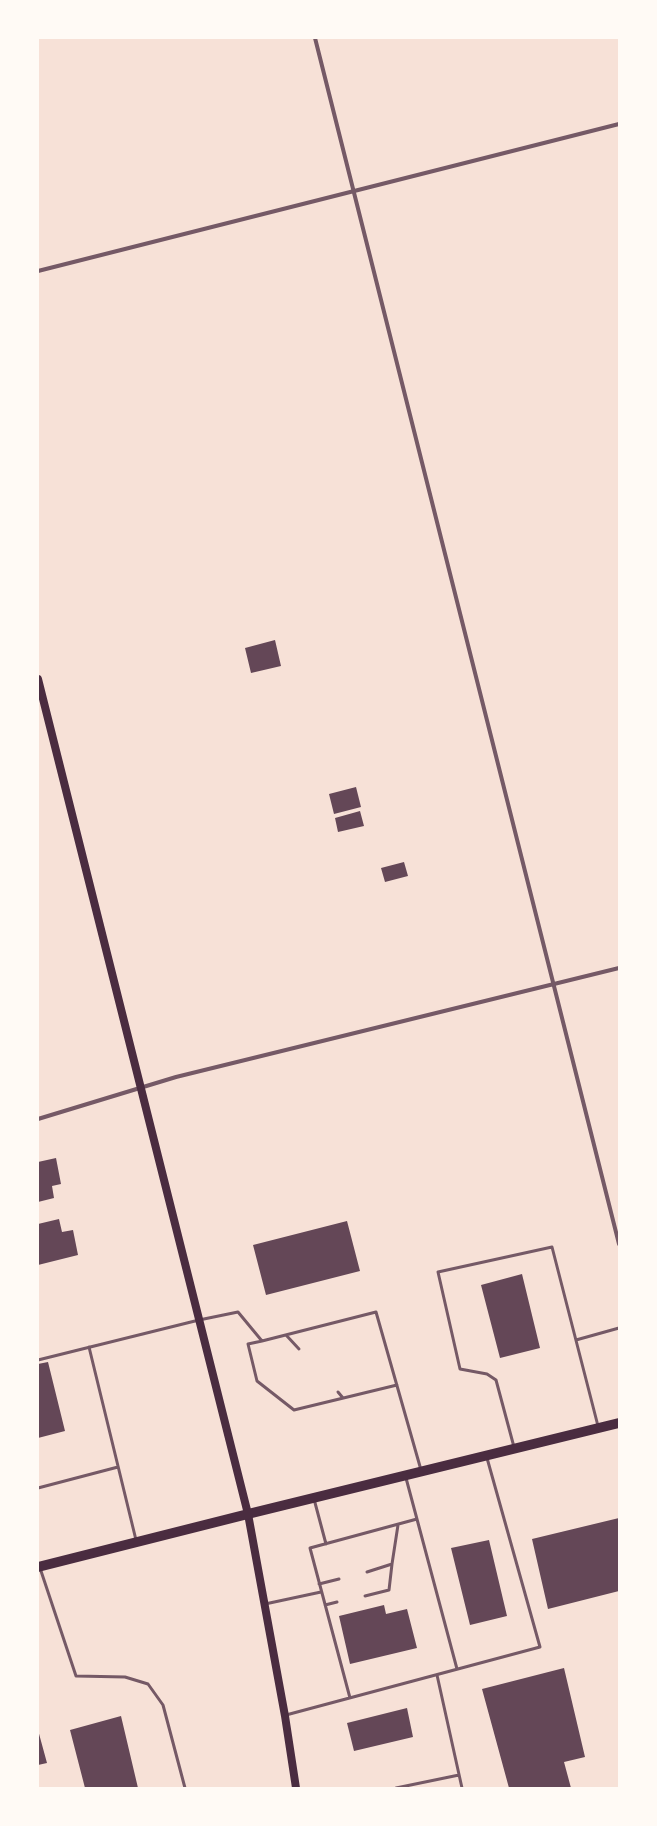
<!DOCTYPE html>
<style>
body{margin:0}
#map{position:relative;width:657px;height:1826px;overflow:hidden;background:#f7e1d7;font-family:"Libre Baskerville",serif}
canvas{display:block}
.frame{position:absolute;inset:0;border:39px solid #fffaf5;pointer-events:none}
</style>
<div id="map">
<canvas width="657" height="1826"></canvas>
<div class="frame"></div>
</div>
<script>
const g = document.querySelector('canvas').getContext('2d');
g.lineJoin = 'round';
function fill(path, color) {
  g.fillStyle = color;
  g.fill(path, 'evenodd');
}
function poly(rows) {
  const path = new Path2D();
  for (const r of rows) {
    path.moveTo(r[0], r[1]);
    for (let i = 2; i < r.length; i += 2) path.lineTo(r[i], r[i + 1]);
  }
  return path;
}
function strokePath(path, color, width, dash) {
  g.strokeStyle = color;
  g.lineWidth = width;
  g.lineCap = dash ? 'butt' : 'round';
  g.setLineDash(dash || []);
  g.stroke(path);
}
fill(poly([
 [275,640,281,666,251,673,245,648],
 [356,787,361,807,334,814,329,794],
 [360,811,364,826,338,832,335,818],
 [404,862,408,876,385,882,381,868],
 [56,1158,61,1184,52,1186,54,1198,38,1202,38,1162],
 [59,1219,62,1232,73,1230,78,1255,38,1265,38,1224],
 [347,1221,360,1271,266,1295,253,1245],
 [522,1274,540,1348,500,1358,481,1285],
 [48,1362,65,1431,38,1438,38,1364],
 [619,1518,619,1591,548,1609,532,1539],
 [489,1540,507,1616,470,1625,451,1548],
 [384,1605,386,1614,407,1609,417,1648,350,1664,339,1616],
 [564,1668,585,1757,564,1762,571,1788,509,1788,482,1689],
 [407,1708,413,1737,354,1751,347,1723],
 [121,1716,138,1788,85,1788,70,1730],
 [38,1730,47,1763,38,1765]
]), '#644757');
strokePath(poly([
 [286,1335,299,1349],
 [576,1340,619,1328],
 [262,1341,248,1344,257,1381,294,1410,397,1385],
 [89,1347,136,1540],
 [38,1360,199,1320,238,1312,262,1341,376,1312,421,1470],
 [338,1392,343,1398],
 [514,1447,496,1380,487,1374,460,1369,438,1272,552,1247,598,1426],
 [406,1478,457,1669],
 [38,1488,118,1467],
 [314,1499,326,1544],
 [40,1568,76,1676,125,1677,148,1684,163,1705,185,1788],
 [367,1572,392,1564,398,1525],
 [319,1584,339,1579],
 [365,1596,389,1590,392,1564],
 [265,1604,321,1592],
 [325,1605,337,1602],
 [437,1675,462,1788],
 [350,1698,310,1548,417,1519],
 [286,1715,540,1647,487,1458],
 [396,1788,459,1775]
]), '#755966', 3);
strokePath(poly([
 [315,38,619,1244],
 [38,271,619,124],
 [38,1119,176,1077,619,968]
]), '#755966', 4);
strokePath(poly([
 [38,679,248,1514,285,1716,296,1788]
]), '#4a2c40', 8);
strokePath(poly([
 [38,1567,248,1514,619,1423]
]), '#4a2c40', 10);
</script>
